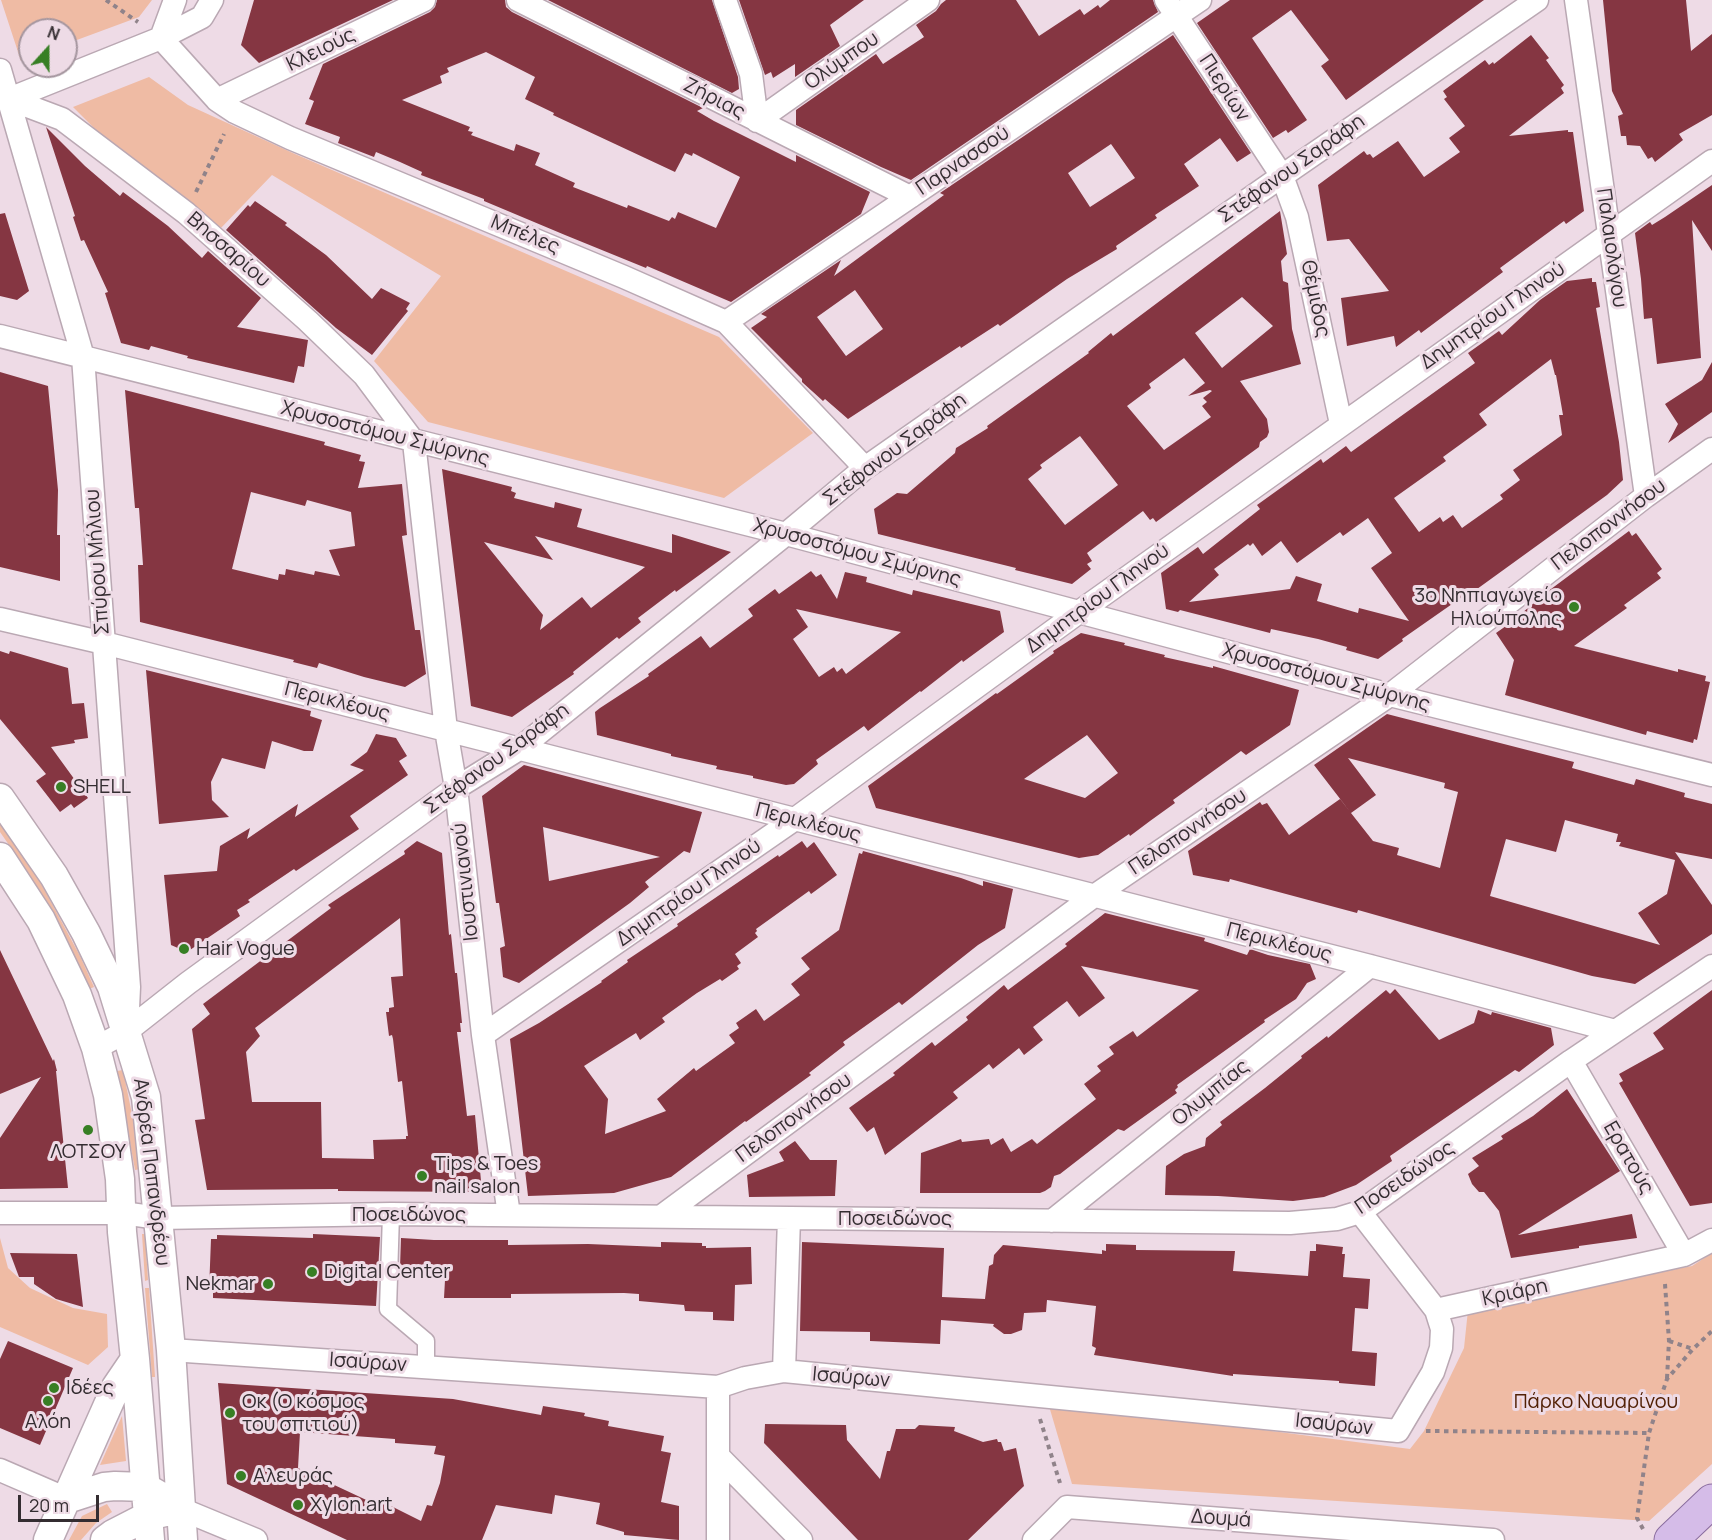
<!DOCTYPE html>
<meta charset="utf-8">
<style>
body{margin:0}
#map{position:relative;width:1712px;height:1540px;overflow:hidden;background:#eedbe6;font-family:Manrope,sans-serif}
canvas{display:block}
.north{position:absolute;left:18px;top:18px;width:60px;height:60px;box-sizing:border-box;background:#eedbe6;border:2px solid #a4959e;border-radius:50%;rotate:21deg;font-size:16px;font-weight:700;line-height:24px;text-align:center;color:#342d31}
.north::after{content:'';display:block;margin:auto;width:21px;height:27px;background:#377f24;clip-path:polygon(50% 0,100% 100%,50% 72%,0 100%)}
.scale{position:absolute;left:18px;top:1495px;width:81px;height:27px;box-sizing:border-box;border:3px solid #342d31;border-top:0;padding-left:8px;font-size:18px;line-height:21px;white-space:nowrap;color:#342d31;-webkit-text-stroke:4px #eedbe6;paint-order:stroke}
</style>
<div id="map">
<canvas width="1712" height="1540"></canvas>
<div class="north">N</div>
<div class="scale">20 m</div>
</div>
<script>
const g = document.querySelector('canvas').getContext('2d');
g.lineJoin = 'round';
function fill(path, color) {
  g.fillStyle = color;
  g.fill(path, 'evenodd');
}
function poly(rows) {
  const path = new Path2D();
  for (const r of rows) {
    path.moveTo(r[0], r[1]);
    for (let i = 2; i < r.length; i += 2) path.lineTo(r[i], r[i + 1]);
  }
  return path;
}
function strokePath(path, color, width, dash) {
  g.strokeStyle = color;
  g.lineWidth = width;
  g.lineCap = dash ? 'butt' : 'round';
  g.setLineDash(dash || []);
  g.stroke(path);
}
function write(font, color, halo, rows, align = 'center') {
  g.font = font + ' Manrope,sans-serif';
  g.lineWidth = 6;
  g.setLineDash([]);
  g.textBaseline = 'middle';
  g.strokeStyle = halo;
  g.fillStyle = color;
  for (const [text, x, y, turn = 0] of rows) {
    g.save();
    g.translate(x, y);
    g.rotate((+turn || 0) * Math.PI / 180);
    g.textAlign = isNaN(turn) ? turn : align;
    if (halo) g.strokeText(text, 0, 0);
    g.fillText(text, 0, 0);
    g.restore();
  }
}
fill(poly([
 [1,0,152,0,139,17,66,44,66,30,30,30,30,57,21,61],
 [149,77,188,105,295,154,719,337,813,433,724,498,428,422,374,361,441,276,272,175,220,229,96,130,73,107],
 [0,821,36,874,80,956,94,987,89,989,52,913,25,868,0,832],
 [123,1070,136,1134,141,1169,135,1170,117,1071],
 [142,1234,145,1234,148,1280,145,1281],
 [0,1238,8,1268,30,1288,73,1308,107,1314,108,1347,88,1365,0,1327],
 [1712,1253,1712,1464,1649,1521,1072,1484,1049,1406,1233,1426,1410,1449,1424,1431,1464,1348,1468,1310,1692,1266],
 [145,1288,149,1288,155,1377,152,1377],
 [122,1416,126,1461,100,1465],
 [107,1504,112,1512,96,1523,81,1540,69,1540,82,1516]
]), '#efbba4');
fill(poly([
 [254,0,393,0,259,63,241,45],
 [437,0,505,0,506,7,512,12,703,108,697,111,714,121,796,162,796,155,870,192,861,214,731,302,647,266,646,268,565,235,484,201,484,199,421,175,422,172,400,162,376,152,374,157,338,143,340,137,305,124,314,101,309,99,323,64,430,12,435,7],
 [486,52,535,77,525,99,554,113,553,115,675,172,685,153,692,156,693,153,740,177,716,228,678,212,675,219,672,217,669,221,628,205,627,208,573,187,575,183,535,165,540,153,516,144,514,151,471,135,473,132,468,131,470,127,402,100,442,83,440,76,449,72,447,68],
 [548,0,712,0,738,77,739,89,732,93],
 [739,0,864,0,830,25,840,46,795,77,795,64,773,78,771,72,765,75],
 [946,0,1016,0,1039,36,1080,9,1084,15,1098,5,1100,8,1110,0,1153,0,1158,12,911,180,881,167,796,125,796,110,876,54,883,64,924,37,916,25,936,11,941,4],
 [1230,0,1484,0,1346,100,1321,66,1329,60,1291,10,1252,38,1307,120,1288,133,1286,130,1273,138,1197,23],
 [1603,0,1686,0,1691,51,1712,34,1712,115,1679,134,1683,140,1655,162,1652,157,1648,159,1640,146,1627,145,1626,136,1621,136,1618,116,1623,114,1612,91],
 [1173,35,1251,153,1237,162,1220,138,1184,164,1199,186,1155,215,1157,218,1116,246,1117,249,1067,279,1000,326,998,324,961,348,960,346,848,419,825,399,823,401,802,382,802,379,751,328,767,317,761,314,841,260,834,276,944,195,940,193],
 [1111,144,1135,178,1090,207,1068,173],
 [855,290,883,329,846,356,817,317],
 [1531,35,1549,58,1546,60,1564,85,1561,88,1564,93,1509,136,1568,130,1568,132,1573,132,1584,211,1566,224,1564,221,1500,268,1503,272,1421,333,1419,330,1396,347,1394,336,1347,346,1341,298,1389,291,1349,239,1327,241,1318,185,1364,151,1367,155,1370,154,1373,158,1398,141,1424,177,1460,152,1449,138,1465,126,1444,99,1447,97,1443,91,1485,60,1489,65,1493,62,1494,64],
 [46,127,85,166,120,196,123,192,168,226,202,258,208,251,261,298,237,327,308,340,304,367,298,366,294,383,187,358,188,356,151,346,149,350,121,343,105,293,108,292,84,240,81,241,73,217,75,216],
 [1712,185,1712,251,1692,220,1701,358,1657,364,1652,318,1644,319,1641,279,1635,233,1650,222,1652,225,1665,217],
 [255,201,287,223,285,225,326,255,372,299,381,288,410,303,406,309,408,311,372,355,336,328,226,230,248,205,250,207],
 [1280,211,1287,254,1281,261,1283,281,1288,283,1292,329,1301,364,1240,381,1267,419,1269,432,1267,437,1260,442,1259,447,1156,522,1153,518,1150,520,1143,511,1087,553,1092,561,1087,564,1091,569,1072,584,1015,570,1016,568,878,534,874,509,897,493,907,494,955,453,956,448,988,428,987,426,1089,353,1088,352,1111,333,1113,336],
 [1242,297,1273,326,1222,368,1195,333],
 [1184,358,1205,383,1188,396,1210,390,1212,391,1203,398,1207,402,1202,406,1211,417,1164,450,1127,406,1151,388,1149,384],
 [1080,436,1118,485,1065,525,1028,479,1042,468,1040,465],
 [5,213,29,291,17,300,0,296,0,214],
 [1592,278,1592,282,1596,282,1600,307,1596,308,1619,442,1623,480,1607,495,1466,597,1465,595,1402,639,1403,641,1378,659,1346,650,1347,647,1318,639,1271,629,1270,633,1180,610,1178,612,1166,609,1161,573,1198,547,1203,554,1260,509,1257,505,1321,459,1323,463,1346,446,1351,452,1475,363,1468,353,1499,331,1502,335,1540,300,1567,281],
 [1551,359,1555,375,1556,375,1563,415,1559,415,1562,435,1513,470,1520,480,1500,495,1503,499,1462,528,1453,515,1443,522,1440,517,1419,532,1394,498,1446,461,1443,457,1487,425,1479,414],
 [1368,518,1392,553,1371,568,1409,621,1359,608,1358,613,1317,601,1322,584,1296,576,1290,589,1189,602,1219,575,1214,569,1248,544,1250,546,1253,543,1262,556,1281,541,1297,563,1340,532,1343,536],
 [1712,362,1712,412,1668,443,1678,424,1665,404,1702,380],
 [0,372,48,386,58,490,57,535,60,535,60,581,0,567],
 [125,390,325,442,324,445,361,455,359,461,365,462,358,488,402,484,407,535,402,536,415,630,420,630,426,674,405,687,364,677,319,663,317,668,293,662,294,660,140,622,138,565,143,565,139,508,135,508],
 [251,492,305,506,307,500,351,512,355,546,329,550,340,576,315,571,314,575,286,569,285,575,279,574,278,580,232,569],
 [442,469,512,487,511,491,516,493,514,498,554,508,555,502,582,509,577,527,672,553,672,534,731,552,676,592,675,590,638,618,641,622,619,639,617,637,573,672,574,674,512,717,471,706],
 [535,536,645,567,591,608,582,597,540,630,543,615,484,542,553,560],
 [1629,531,1632,536,1636,533,1662,569,1657,573,1661,578,1624,605,1627,608,1574,646,1678,672,1678,669,1706,676,1705,681,1710,682,1697,740,1694,739,1693,743,1647,731,1646,735,1505,695,1514,660,1496,633,1523,614,1522,613,1547,592],
 [811,571,816,577,821,574,837,599,845,572,867,577,866,582,912,595,913,590,1000,611,1004,632,963,662,962,660,921,692,920,691,868,731,864,726,816,760,818,764,794,784,786,785,753,778,753,776,716,769,717,766,671,756,671,754,597,735,595,712,600,708,649,676,648,674,701,636,710,648,753,616,748,609,775,589,779,594],
 [796,609,891,630,901,632,846,674,842,668,837,672,834,667,819,677,793,639,808,627],
 [1081,633,1125,643,1124,645,1165,655,1164,657,1213,668,1213,666,1299,690,1290,725,1246,755,1241,751,1173,800,1175,803,1150,821,1130,836,1129,834,1098,855,1079,858,876,808,868,786,996,693,997,694,1054,653,1053,651],
 [1087,735,1118,773,1085,798,1024,779],
 [0,651,9,654,10,651,68,668,72,704,84,703,88,738,74,740,75,743,51,747,88,798,74,808,71,804,60,812,36,781,46,774,0,719],
 [146,670,311,711,310,716,322,720,313,751,304,751,272,741,265,769,222,758,211,782,212,800,229,817,159,824],
 [1387,714,1574,762,1572,768,1634,785,1636,779,1685,793,1684,797,1712,804,1712,859,1675,852,1712,905,1712,934,1635,984,1592,976,1358,910,1357,913,1230,879,1229,882,1193,875,1188,851,1260,802,1262,805,1267,803,1289,835,1340,799,1373,841,1399,848,1397,855,1440,868,1458,792,1444,788,1445,783,1348,758,1376,795,1351,813,1314,765],
 [1565,820,1618,834,1616,842,1621,842,1619,846,1675,860,1667,894,1638,913,1660,945,1490,896,1506,839,1556,852],
 [376,734,396,738,407,756,399,761,408,775,350,816,359,829,296,871,294,869,248,900,250,902,237,910,240,916,187,952,171,945,164,875,217,871,220,846,250,828,247,839,298,804,295,817,364,770,350,765,367,752],
 [524,765,702,812,690,853,684,851,645,882,649,887,630,903,519,983,503,977,500,948,505,946,499,903,496,903,482,796],
 [543,827,660,857,549,881],
 [417,841,442,853,449,935,451,934,455,973,457,973,462,1023,460,1023,461,1032,457,1032,467,1116,475,1115,482,1192,338,1191,338,1189,207,1190,195,1120,205,1119,192,1029,210,1014,203,1004,331,908,328,905,405,854,404,851],
 [400,918,403,976,391,977,394,1007,389,1008,389,1012,386,1012,389,1036,392,1035,393,1039,398,1082,402,1081,408,1136,406,1136,406,1139,373,1140,374,1159,322,1158,321,1102,252,1102,246,1052,260,1036,255,1028],
 [802,841,807,848,814,842,837,875,811,894,809,891,756,929,757,931,755,933,758,937,735,954,741,963,737,966,739,969,722,981,720,979,697,993,662,1018,665,1022,640,1040,636,1033,584,1066,608,1099,605,1134,666,1111,657,1099,694,1068,696,1071,735,1043,729,1035,739,1028,736,1023,756,1009,764,1021,800,995,791,984,810,969,801,958,839,930,859,853,862,854,863,851,961,878,983,886,983,881,1013,889,1005,928,978,945,902,1005,899,1002,843,1042,845,1045,809,1073,811,1075,746,1122,745,1121,671,1177,614,1193,528,1196,510,1039,539,1023,602,982,601,981,628,962,627,960,678,926,677,924,778,855,779,857],
 [1105,913,1205,938,1204,941,1247,955,1250,949,1268,955,1310,964,1316,979,1307,983,1296,999,1264,1020,1265,1022,1177,1085,1178,1087,1175,1090,1177,1093,1124,1131,1118,1129,1060,1174,1054,1176,1051,1187,1045,1191,1040,1193,920,1193,921,1153,961,1139,962,1142,989,1139,991,1145,1003,1138,1011,1152,1032,1139,1037,1144,1096,1099,1084,1084,1101,1071,1097,1066,1114,1054,1109,1047,1133,1031,1137,1037,1199,990,1081,966,1105,998,1079,1017,1067,1001,1033,1027,1043,1040,1024,1055,1019,1048,993,1069,989,1064,953,1092,958,1098,885,1155,874,1127,867,1132,849,1108,895,1075,893,1073,932,1042,935,1046,968,1020,966,1017,1004,985,1008,990,1067,946,1065,944],
 [0,950,53,1061,54,1059,57,1071,56,1071,68,1188,0,1189,0,1138,41,1077,0,1094],
 [1395,989,1439,1040,1474,1023,1478,1010,1491,1015,1492,1012,1551,1028,1554,1045,1519,1072,1515,1070,1390,1156,1392,1161,1356,1185,1324,1197,1293,1201,1218,1196,1165,1195,1166,1166,1184,1154,1205,1146,1206,1138,1222,1125,1220,1122,1265,1088,1302,1058,1301,1056,1327,1036,1328,1038,1386,990,1390,994],
 [1712,990,1712,1203,1690,1206,1619,1083,1623,1081,1619,1074,1664,1049,1653,1033],
 [1567,1089,1620,1171,1518,1235,1632,1214,1637,1238,1579,1246,1579,1248,1511,1258,1499,1211,1484,1192,1479,1192,1472,1184,1468,1174,1479,1166,1472,1158,1503,1139,1501,1136,1533,1116],
 [795,1141,810,1160,837,1160,835,1196,749,1197,747,1175,784,1161,779,1152],
 [313,1234,380,1237,376,1306,213,1298,213,1291,209,1291,211,1239,217,1239,217,1235,313,1238],
 [401,1238,434,1240,508,1240,508,1245,588,1244,661,1247,661,1242,702,1243,702,1246,706,1246,706,1248,751,1247,752,1284,735,1285,734,1321,713,1320,713,1312,685,1311,684,1305,639,1301,639,1294,624,1293,511,1294,511,1298,444,1298,445,1280,424,1279,425,1269,400,1268],
 [802,1242,944,1248,942,1297,985,1299,989,1266,993,1264,994,1255,1003,1245,1102,1254,1102,1250,1106,1251,1106,1244,1136,1245,1136,1250,1235,1251,1233,1271,1308,1276,1310,1251,1316,1251,1316,1244,1343,1247,1342,1254,1345,1254,1343,1277,1370,1279,1368,1309,1355,1308,1352,1351,1377,1353,1375,1386,1339,1383,1339,1381,1233,1374,1233,1376,1094,1355,1096,1348,1092,1346,1096,1306,1047,1300,1046,1312,1024,1313,1022,1330,1011,1334,1004,1334,993,1326,994,1324,941,1320,940,1344,870,1341,870,1332,800,1331],
 [10,1253,77,1254,83,1307,56,1299,34,1284,34,1277,19,1277],
 [8,1341,73,1368,40,1445,0,1428,0,1359],
 [218,1383,453,1399,541,1415,543,1406,585,1413,584,1416,609,1421,608,1426,664,1436,661,1451,671,1453,661,1502,679,1506,679,1540,624,1535,624,1532,596,1524,600,1503,555,1495,552,1514,496,1505,482,1540,347,1540,227,1484],
 [300,1432,395,1439,395,1443,436,1446,434,1454,445,1456,440,1483,432,1506,427,1505,421,1521,379,1500,377,1505,298,1468],
 [765,1424,846,1425,847,1440,880,1479,887,1451,890,1451,896,1429,915,1429,919,1425,955,1427,954,1431,983,1442,997,1439,998,1442,1001,1442,1004,1451,1016,1448,1024,1486,968,1540,858,1540,764,1443]
]), '#853642');
const pedestrian = poly([
 [391,1214,388,1309,426,1341,426,1367]
]);
const minor = poly([
 [518,0,910,197],
 [725,0,751,74,757,121,928,0],
 [1166,0,1282,176,1297,217,1341,424],
 [1576,0,1646,496],
 [161,38,217,100,235,112,290,138,624,277,726,322,865,468],
 [161,38,175,0],
 [0,70,83,357,129,987,127,1031,96,1048],
 [9,99,62,119,186,213,308,321,364,375,414,442,446,730,456,788,483,1035,509,1215],
 [9,99,161,38,202,17,212,0],
 [217,100,424,0],
 [726,322,1200,0],
 [0,336,786,534,1390,695,1712,775],
 [0,619,104,643,446,730,1370,966,1615,1031],
 [127,1031,188,983,456,788,519,749,786,534,865,468,1282,176,1537,0],
 [483,1035,795,819,1079,612,1712,161],
 [1571,1061,1684,1255],
 [0,1213,122,1213,159,1218,391,1214,1290,1223,1337,1219,1360,1212,1571,1061,1712,966],
 [663,1215,1094,896,1390,695,1646,496,1712,449],
 [1052,1221,1370,966],
 [1436,1310,1684,1255,1712,1240],
 [171,1350,718,1387,745,1378,784,1371,1398,1431,1433,1372,1441,1348,1442,1329,1436,1310,1360,1212],
 [784,1371,789,1218],
 [718,1387,718,1540],
 [718,1456,801,1540],
 [0,1470,67,1499],
 [181,1509,256,1540],
 [1034,1540,1067,1507,1493,1540]
]);
const tertiary = poly([
 [0,798,54,876,86,933,112,987,146,1097,171,1350,183,1540],
 [0,857,41,920,77,995,96,1048,108,1095,120,1179,122,1232,135,1359,150,1540],
 [67,1499,104,1487,115,1486,145,1487,162,1497],
 [48,1540,116,1387,135,1359],
 [105,1540,113,1534,148,1516,165,1512]
]);
const primary = poly([
 [1671,1540,1712,1501]
]);
strokePath(pedestrian, '#baa8b3', 19);
strokePath(minor, '#baa8b3', 25);
strokePath(tertiary, '#baa8b3', 31);
strokePath(primary, '#8a6d9e', 35);
strokePath(poly([
 [106,0,138,22],
 [196,192,224,134],
 [1665,1284,1669,1341,1667,1378],
 [1669,1341,1693,1349],
 [1040,1419,1060,1483],
 [1426,1431,1649,1433],
 [1643,1529,1637,1518,1649,1433,1667,1379,1693,1349,1712,1331]
]), '#90838a', 4, [4.5, 4.5]);
strokePath(pedestrian, '#fff', 16);
strokePath(minor, '#fff', 22);
strokePath(tertiary, '#fff', 28);
strokePath(primary, '#d5bce8', 33);
for (const [x, y, r, color] of [
 [1574,607,6,"#377f24"],
 [61,787,6,"#377f24"],
 [184,949,6,"#377f24"],
 [88,1130,6,"#377f24"],
 [422,1176,6,"#377f24"],
 [312,1272,6,"#377f24"],
 [268,1284,6,"#377f24"],
 [54,1388,6,"#377f24"],
 [48,1401,6,"#377f24"],
 [230,1413,6,"#377f24"],
 [241,1476,6,"#377f24"],
 [298,1505,6,"#377f24"]
]) {
  const dot = new Path2D();
  dot.arc(x, y, r, 0, 2 * Math.PI);
  g.fillStyle = color;
  g.fill(dot);
  strokePath(dot, '#eedbe6', 2);
}
write('20px', '#342d31', '#eedbe6', [
 ["Κλειούς",321,50,-26],
 ["Ολύμπου",842,61,-35],
 ["Πιερίων",1224,88,57],
 ["Ζήριας",714,99,27],
 ["Παρνασσού",963,161,-34],
 ["Στέφανου Σαράφη",1292,169,-35],
 ["Μπέλες",525,235,22],
 ["Παλαιολόγου",1611,248,82],
 ["Βησσαρίου",228,250,41],
 ["Θέμιδος",1315,299,78],
 ["Δημητρίου Γληνού",1493,316,-35],
 ["Χρυσοστόμου Σμύρνης",385,434,14],
 ["Στέφανου Σαράφη",895,450,-37],
 ["Πελοποννήσου",1609,525,-37],
 ["Χρυσοστόμου Σμύρνης",857,553,15],
 ["Σπύρου Μήλιου",98,562,-94],
 ["Δημητρίου Γληνού",1098,599,-36],
 ["Χρυσοστόμου Σμύρνης",1326,678,15],
 ["Περικλέους",337,702,14],
 ["Στέφανου Σαράφη",497,759,-36],
 ["Περικλέους",808,823,14],
 ["Πελοποννήσου",1188,832,-34],
 ["Ιουστινιανού",466,882,-96],
 ["Δημητρίου Γληνού",689,893,-35],
 ["Περικλέους",1279,943,14],
 ["Ολυμπίας",1211,1093,-39],
 ["Πελοποννήσου",794,1118,-36],
 ["Ερατούς",1628,1158,60],
 ["Ανδρέα Παπανδρέου",151,1172,83],
 ["Ποσειδώνος",1405,1178,-34],
 ["Ποσειδώνος",409,1215],
 ["Ποσειδώνος",895,1219],
 ["Κριάρη",1515,1293,-12],
 ["Ισαύρων",368,1363,4],
 ["Ισαύρων",851,1378,5],
 ["Ισαύρων",1334,1425,6],
 ["Δουμά",1221,1519,4]
]);
write('20px', '#342d31', '#eedbe6', [
 ["3o Νηπιαγωγείο",1562,596,"right"],
 ["Ηλιούπολης",1562,619,"right"],
 ["SHELL",73,787],
 ["Hair Vogue",196,949],
 ["ΛΟΤΣΟΥ",88,1152,"center"],
 ["Tips & Toes",434,1164],
 ["nail salon",434,1187],
 ["Digital Center",324,1272],
 ["Nekmar",256,1284,"right"],
 ["Ιδέες",66,1388],
 ["Οκ (Ο κόσμος",242,1402],
 ["του σπιτιού)",242,1425],
 ["Αλόη",48,1422,"center"],
 ["Αλευράς",253,1476],
 ["Xylon.art",310,1505]
], 'left');
write('20px', '#522005', '#eedbe6', [
 ["Πάρκο Ναυαρίνου",1596,1402]
]);
</script>
